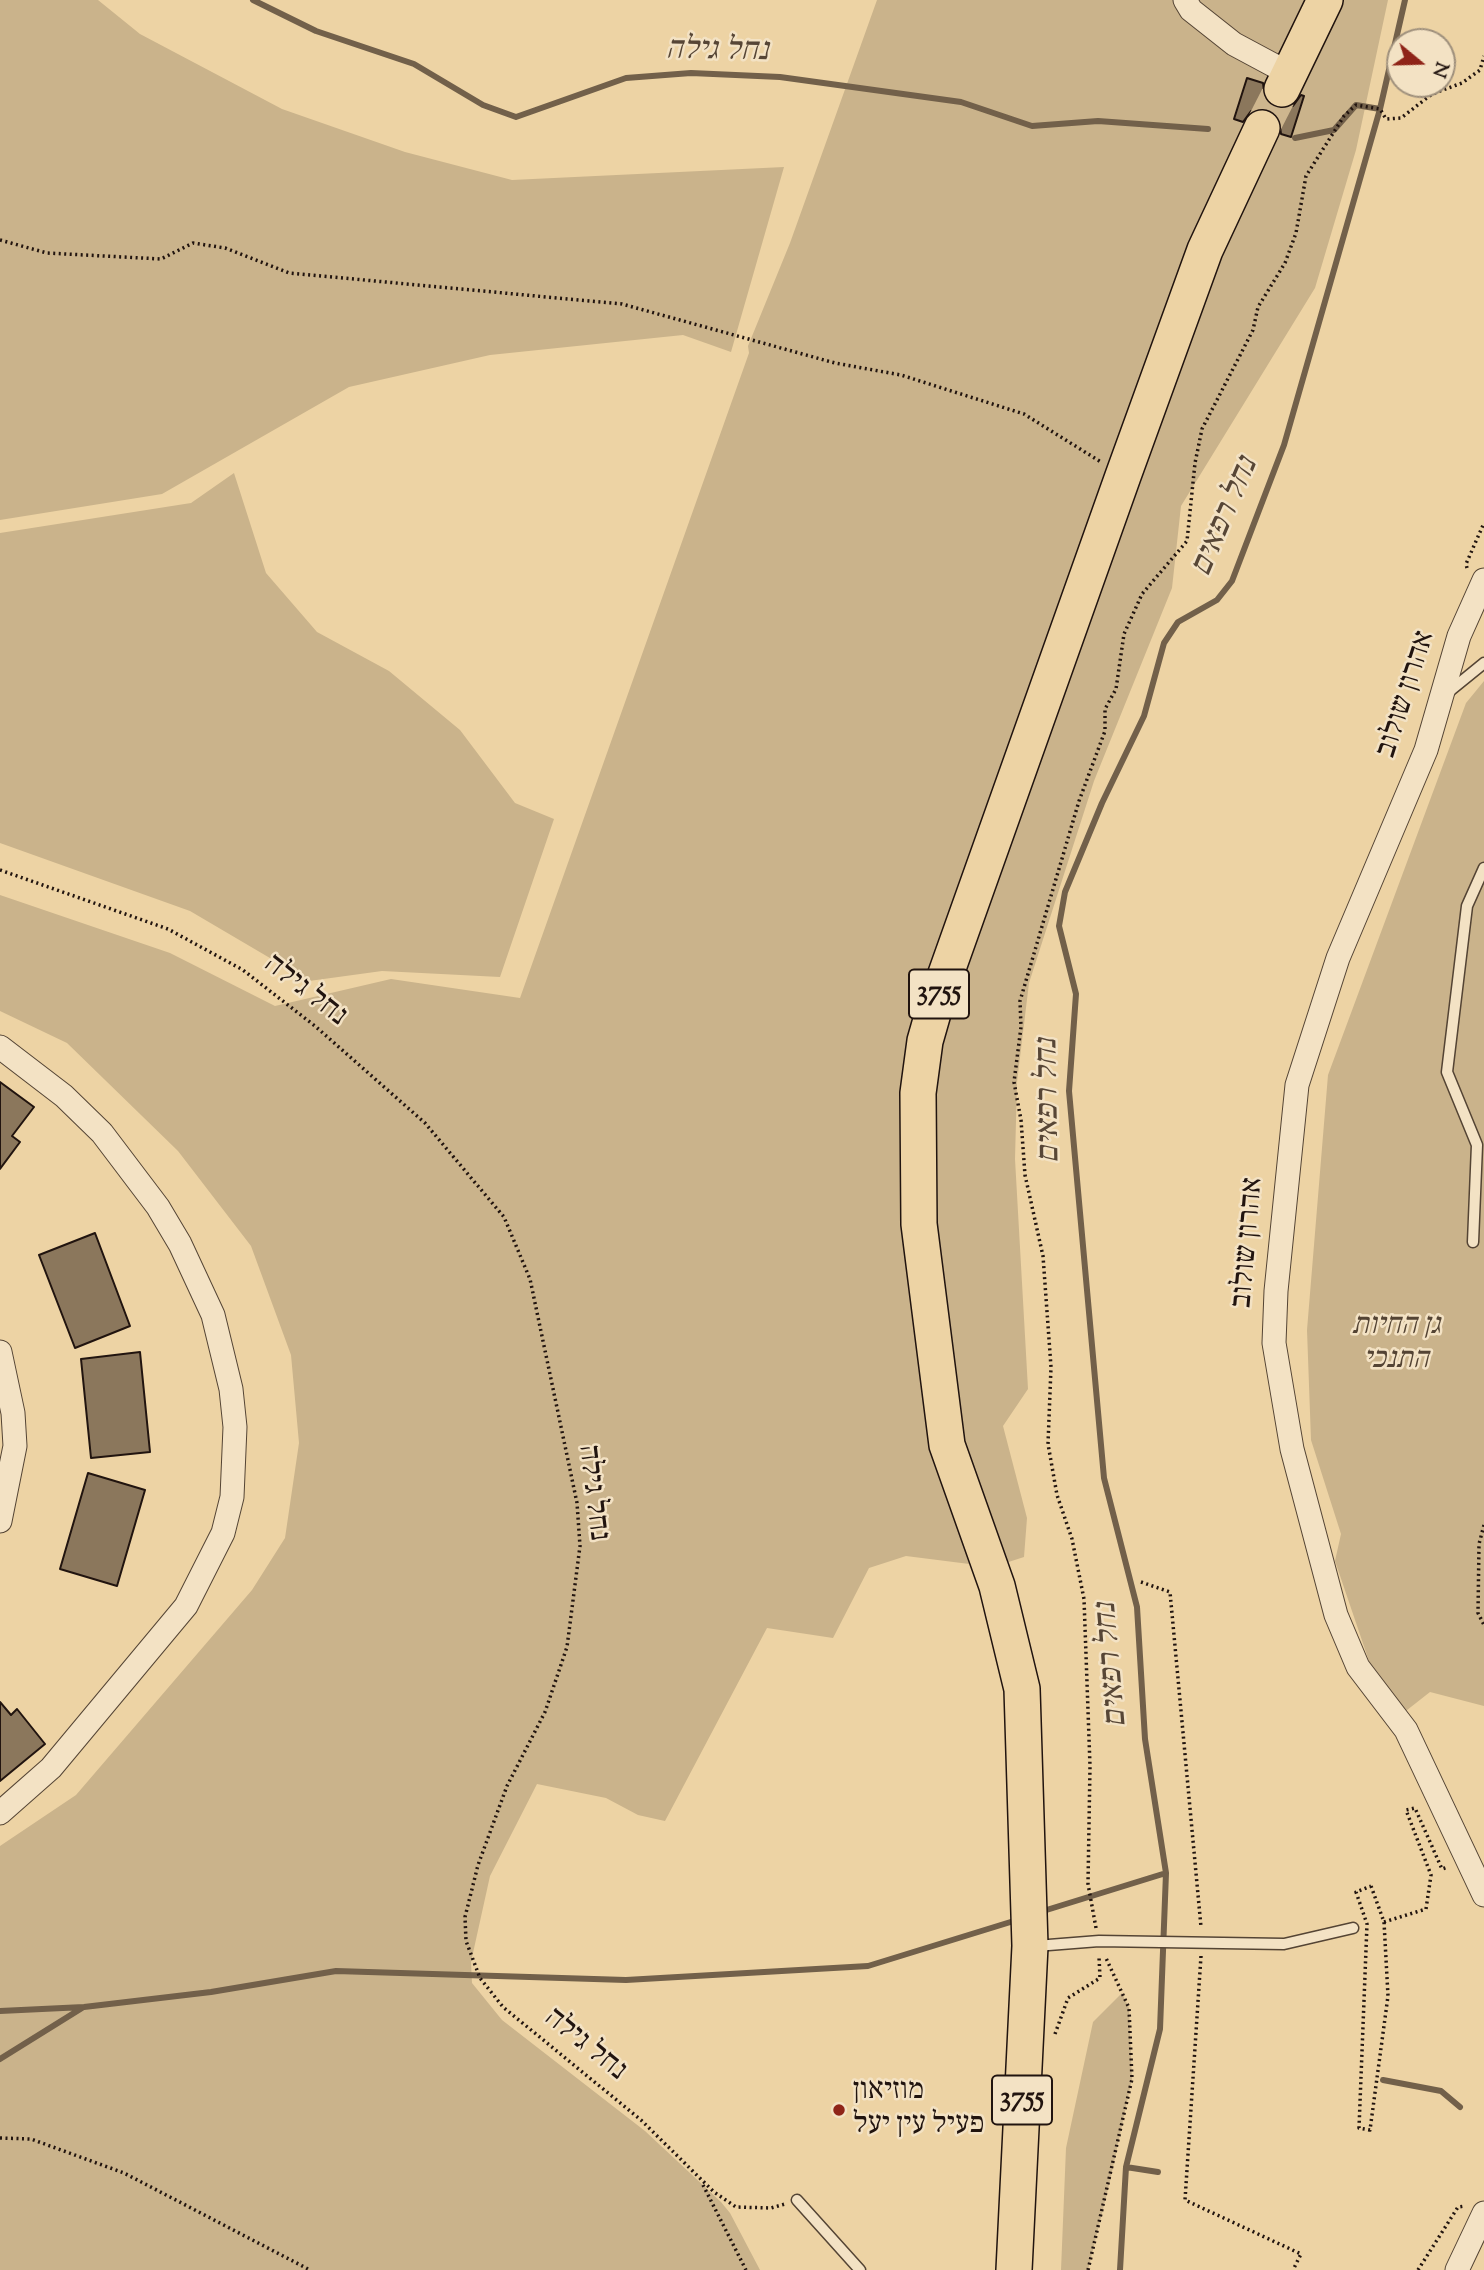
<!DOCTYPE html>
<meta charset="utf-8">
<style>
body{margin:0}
#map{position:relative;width:1484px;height:2270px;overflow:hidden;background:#edd3a4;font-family:"Sorts Mill Goudy",serif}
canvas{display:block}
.north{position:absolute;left:1386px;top:28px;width:70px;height:70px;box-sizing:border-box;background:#f3e2c4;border:2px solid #9f907c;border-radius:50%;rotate:109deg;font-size:19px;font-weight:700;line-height:28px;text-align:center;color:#21140f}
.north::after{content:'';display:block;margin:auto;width:24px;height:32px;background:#8f2418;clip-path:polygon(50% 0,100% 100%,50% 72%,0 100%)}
</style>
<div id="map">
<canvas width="1484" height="2270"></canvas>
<div class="north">N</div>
</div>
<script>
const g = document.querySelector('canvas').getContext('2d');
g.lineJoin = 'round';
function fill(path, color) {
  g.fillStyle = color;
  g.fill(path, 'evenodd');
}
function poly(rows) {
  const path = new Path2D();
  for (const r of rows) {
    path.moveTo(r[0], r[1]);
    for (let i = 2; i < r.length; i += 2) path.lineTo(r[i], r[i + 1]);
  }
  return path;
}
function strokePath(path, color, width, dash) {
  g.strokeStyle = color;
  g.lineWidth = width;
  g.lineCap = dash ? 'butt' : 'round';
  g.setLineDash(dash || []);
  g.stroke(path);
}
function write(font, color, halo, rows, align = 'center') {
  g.font = font + ' "Sorts Mill Goudy","Frank Ruhl Libre",serif';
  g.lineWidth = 5;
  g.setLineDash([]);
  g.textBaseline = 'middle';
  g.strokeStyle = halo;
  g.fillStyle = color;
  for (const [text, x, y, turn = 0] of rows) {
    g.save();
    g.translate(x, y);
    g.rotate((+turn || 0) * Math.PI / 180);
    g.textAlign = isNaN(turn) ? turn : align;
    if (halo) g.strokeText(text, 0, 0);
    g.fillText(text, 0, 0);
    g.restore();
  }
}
fill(poly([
 [0,0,98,0,140,34,282,109,405,152,512,180,784,167,731,352,683,335,490,355,349,387,162,494,0,520],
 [877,0,1388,0,1356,150,1315,288,1181,506,1172,588,1094,781,1029,983,1017,1082,1015,1159,1028,1389,1003,1426,1027,1518,1024,1557,993,1567,906,1556,869,1568,833,1638,767,1628,665,1821,638,1815,606,1798,537,1784,490,1876,471,1962,472,1983,502,2020,645,2131,721,2202,730,2213,760,2270,0,2270,0,1846,76,1795,252,1590,285,1538,299,1443,291,1355,251,1246,178,1151,67,1043,0,1011,0,895,170,953,275,1006,391,979,520,998,749,353,748,346,790,243],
 [234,473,266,573,317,632,389,671,460,730,515,803,554,819,500,977,382,971,309,981,190,911,0,843,0,533,191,503],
 [1484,681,1484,1706,1430,1692,1402,1714,1370,1664,1335,1561,1341,1534,1311,1440,1307,1330,1328,1075,1466,703],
 [1122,1993,1129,2008,1132,2079,1110,2181,1088,2270,1061,2270,1066,2148,1093,2022]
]), '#cab38b');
strokePath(poly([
 [253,0,316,31,414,64,483,105,516,117,626,78,691,73,780,77,961,102,1032,126,1098,121,1208,129],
 [1295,138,1334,130,1356,105,1380,109],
 [1040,1912,1166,1873],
 [0,2011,84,2007,211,1992,336,1971,626,1980,868,1966,1017,1920],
 [0,2059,82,2008],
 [1383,2080,1441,2091,1460,2107],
 [1126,2167,1158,2172],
 [1120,2270,1126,2167,1160,2029,1166,1873,1145,1739,1137,1607,1104,1478,1069,1091,1076,994,1059,926,1065,892,1102,803,1144,716,1164,643,1178,622,1217,600,1232,581,1284,445,1380,109,1405,0]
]), '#72604a', 6);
const building = poly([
 [1247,78,1263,83,1265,100,1274,107,1293,106,1301,95,1304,96,1291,137,1281,134,1279,117,1270,110,1251,111,1243,122,1234,119,1247,78],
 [0,1082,34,1107,12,1136,20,1142,0,1169,0,1082],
 [95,1233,130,1326,75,1348,39,1255,95,1233],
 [140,1352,150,1452,91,1458,81,1359,140,1352],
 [88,1473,145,1490,117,1586,60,1569,88,1473],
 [0,1702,11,1715,17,1709,45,1744,0,1781,0,1702]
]);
fill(building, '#8b775c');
strokePath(building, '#21140f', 2);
strokePath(poly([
 [1262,128,1282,89]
]), '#ceb68e', 35, [35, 18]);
const service = poly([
 [1446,694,1484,663],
 [1473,1242,1477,1145,1447,1072,1467,906,1484,868],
 [1036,1946,1099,1941,1284,1944,1353,1928],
 [797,2200,860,2270]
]);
const minor = poly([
 [1185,0,1191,10,1234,44,1290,74],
 [1484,580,1459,636,1426,750,1338,958,1297,1085,1276,1291,1274,1343,1292,1449,1336,1615,1358,1667,1406,1730,1484,1895],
 [0,1047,64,1096,102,1133,158,1207,180,1244,213,1315,231,1389,235,1427,232,1497,223,1533,186,1606,51,1768,0,1813],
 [0,1352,13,1413,15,1446,0,1521],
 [1457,2270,1484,2213]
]);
const primary = poly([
 [1282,89,1325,0],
 [1014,2270,1030,1946,1022,1689,997,1586,947,1445,919,1224,918,1093,925,1041,937,999,1123,476,1205,250,1262,128]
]);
strokePath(service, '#544434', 13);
strokePath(minor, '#544434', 25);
strokePath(primary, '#21140f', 38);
strokePath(poly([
 [0,240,47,253,161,259,193,243,225,248,289,273,622,304,835,363,901,375,1024,414,1101,462],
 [1467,568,1466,564,1484,523],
 [0,870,168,929,243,970,315,1026,425,1123,504,1217,530,1279,577,1503,580,1546,567,1647,545,1712,507,1786,478,1865,465,1917,466,1941,480,1978,503,2007,641,2120,714,2192,736,2207,771,2208,785,2204],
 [1484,1525,1479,1544,1478,1613,1484,1625],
 [1141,1582,1170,1592,1201,1927],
 [1371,1886,1384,1922,1388,1996,1370,2130,1359,2128,1367,1924,1356,1892,1371,1886],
 [1384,1922,1426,1909,1431,1875,1406,1810,1415,1808,1442,1869,1448,1867],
 [1096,1928,1088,1884,1090,1766,1084,1599,1072,1539,1057,1495,1048,1444,1051,1367,1043,1256,1025,1175,1021,1120,1014,1082,1021,1027,1020,1001,1079,801,1105,731,1105,709,1116,689,1124,634,1142,594,1187,541,1195,463,1202,429,1253,330,1258,307,1285,263,1296,233,1306,176,1344,116,1356,105,1380,109,1386,119,1401,118,1432,94,1462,83,1480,70,1484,56],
 [1201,1956,1185,2200,1301,2254,1293,2270],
 [1055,2034,1068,1998,1100,1978,1099,1957],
 [0,2138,31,2139,124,2173,310,2270],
 [703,2185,746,2270],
 [1088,2270,1132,2079,1129,2008,1105,1956],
 [1418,2270,1458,2207,1465,2206]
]), '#21140f', 3.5, [2, 3.5]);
strokePath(service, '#f3e2c4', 10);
strokePath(minor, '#f3e2c4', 23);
strokePath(primary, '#edd3a4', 35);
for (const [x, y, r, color] of [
 [839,2110,7,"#8f2418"]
]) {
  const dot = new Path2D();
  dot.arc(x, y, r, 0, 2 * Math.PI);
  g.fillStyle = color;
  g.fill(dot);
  strokePath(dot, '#f3e2c4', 2.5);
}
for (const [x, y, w] of [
 [939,994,60],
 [1022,2100,60]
]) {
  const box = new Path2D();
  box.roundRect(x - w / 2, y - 24.5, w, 49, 5);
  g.fillStyle = '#f3e2c4';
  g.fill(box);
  strokePath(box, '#21140f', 2);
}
write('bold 28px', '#21140f', null, [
 ["3755",939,994],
 ["3755",1022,2100]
]);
write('30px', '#21140f', '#f3e2c4', [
 ["אהרון שולוב",1408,695,-72],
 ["נחל גילה",304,992,38],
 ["אהרון שולוב",1250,1243,-85],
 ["נחל גילה",591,1493,83],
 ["נחל גילה",584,2046,39]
]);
write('italic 30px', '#544434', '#f3e2c4', [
 ["גן החיות",1396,1328],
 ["התנכי",1396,1362]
]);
write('30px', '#21140f', '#f3e2c4', [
 ["מוזיאון",853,2093],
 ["פעיל עין יעל",853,2127]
], 'left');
write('italic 32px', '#574636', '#f3e2c4', [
 ["נחל גילה",717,53,1],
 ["נחל רפאים",1227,518,-67],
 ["נחל רפאים",1051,1101,-91],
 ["נחל רפאים",1114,1665,-95]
]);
</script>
